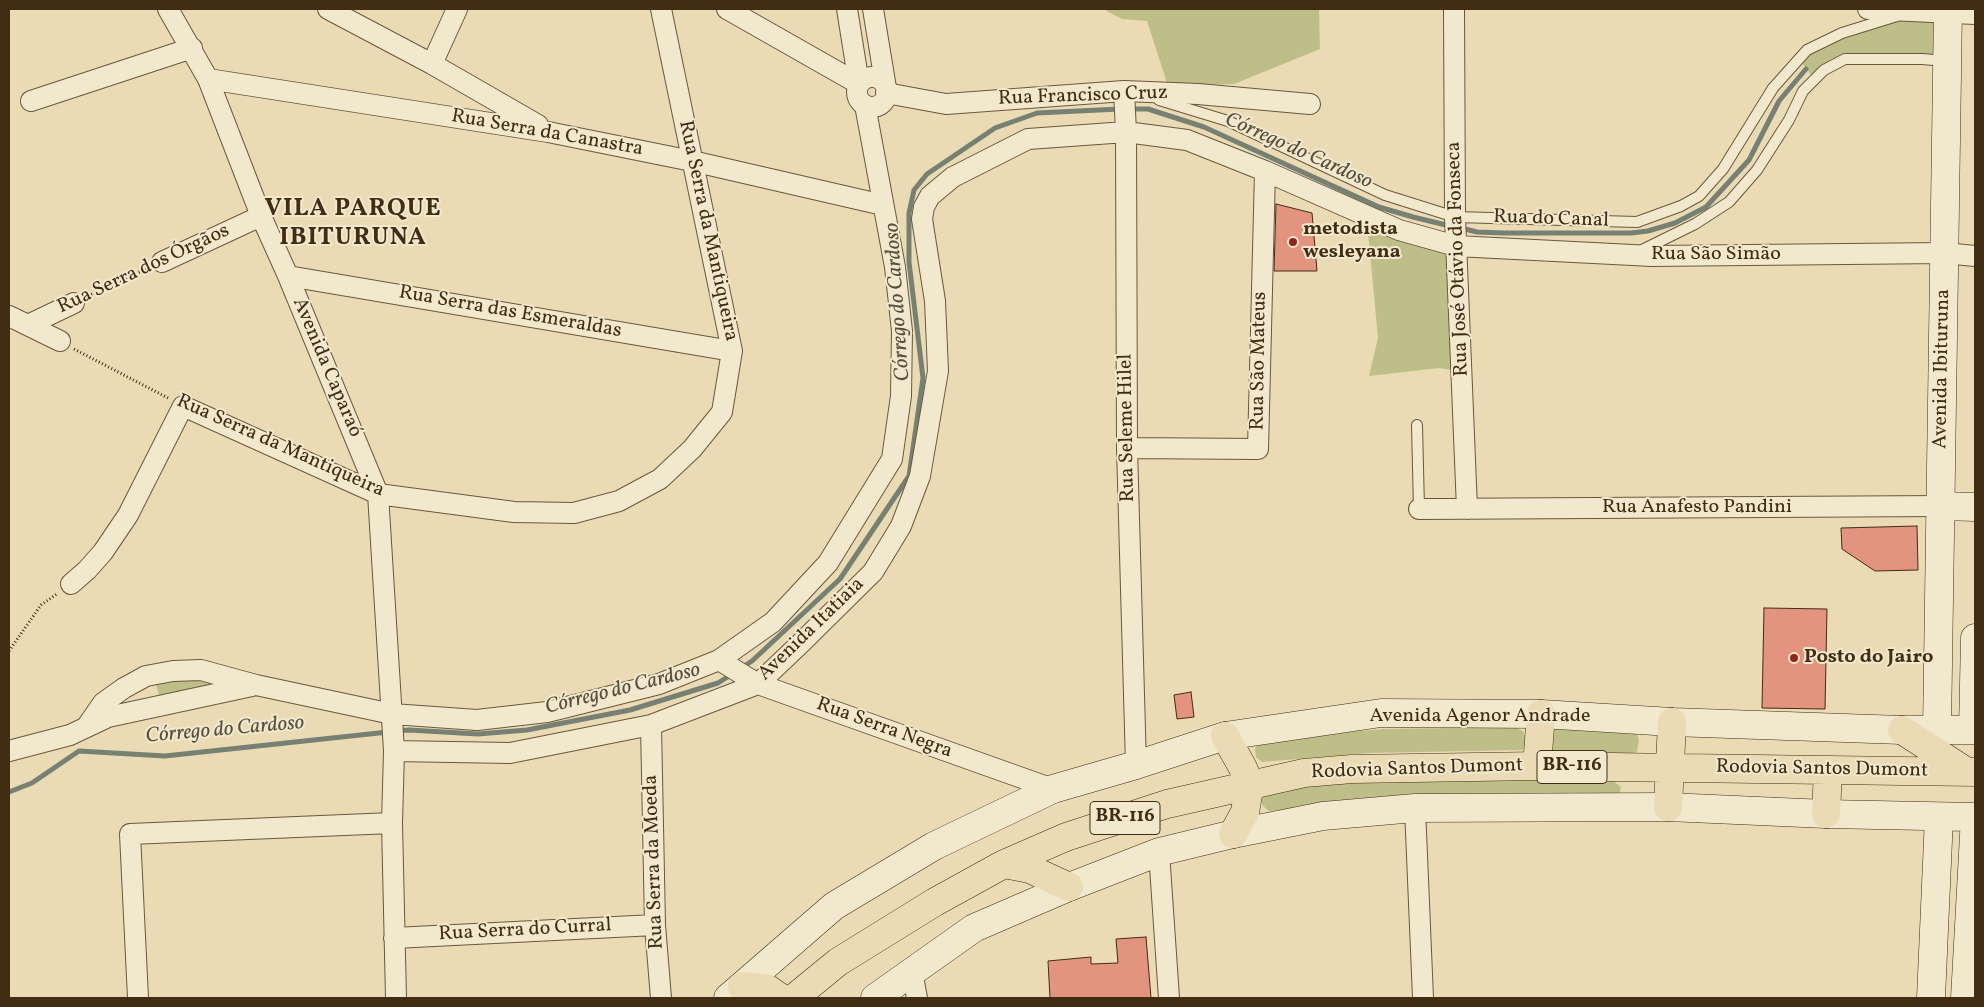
<!DOCTYPE html>
<meta charset="utf-8">
<style>
body{margin:0}
#map{position:relative;width:1984px;height:1007px;overflow:hidden;background:#eadbb4;font-family:Vollkorn,serif}
canvas{display:block}
.frame{position:absolute;inset:0;border:10px solid #412c14;pointer-events:none}
</style>
<div id="map">
<canvas width="1984" height="1007"></canvas>
<div class="frame"></div>
</div>
<script>
const g = document.querySelector('canvas').getContext('2d');
g.lineJoin = 'round';
function fill(path, color) {
  g.fillStyle = color;
  g.fill(path, 'evenodd');
}
function poly(rows) {
  const path = new Path2D();
  for (const r of rows) {
    if (r.length === 3) {
      path.moveTo(r[0] + r[2], r[1]);
      path.arc(r[0], r[1], r[2], 0, 2 * Math.PI);
      continue;
    }
    path.moveTo(r[0], r[1]);
    for (let i = 2; i < r.length; i += 2) path.lineTo(r[i], r[i + 1]);
  }
  return path;
}
function strokePath(path, color, width, dash) {
  g.strokeStyle = color;
  g.lineWidth = width;
  g.lineCap = dash ? 'butt' : 'round';
  g.setLineDash(dash || []);
  g.stroke(path);
}
function write(font, color, halo, rows, align = 'center') {
  g.font = font + ' Vollkorn,serif';
  g.lineWidth = 4;
  g.setLineDash([]);
  g.textBaseline = 'middle';
  g.strokeStyle = halo;
  g.fillStyle = color;
  for (const [text, x, y, turn = 0] of rows) {
    g.save();
    g.translate(x, y);
    g.rotate((+turn || 0) * Math.PI / 180);
    g.textAlign = isNaN(turn) ? turn : align;
    if (halo) g.strokeText(text, 0, 0);
    g.fillText(text, 0, 0);
    g.restore();
  }
}
fill(poly([
 [1103,9,1319,9,1320,49,1234,84,1168,86,1147,21,1122,19],
 [1915,12,1947,13,1946,60,1857,56,1812,76,1801,62,1810,51,1834,39],
 [1368,232,1453,252,1456,371,1439,368,1369,376,1378,338],
 [199,674,235,685,164,701,159,695,155,680],
 [1516,727,1524,732,1527,745,1522,750,1368,753,1262,762,1256,757,1255,748,1259,742,1273,738,1384,729],
 [1556,729,1635,730,1639,740,1637,751,1631,756,1554,757,1547,745,1548,733],
 [1346,779,1612,780,1621,787,1619,796,1398,800,1269,811,1263,806,1259,796,1264,790]
]), '#bebe88');
strokePath(poly([
 [1129,109,1148,109,1204,127,1379,207,1413,217,1450,226],
 [1461,228,1477,232,1504,233,1631,233,1648,231,1675,223,1706,207,1749,160,1779,101,1806,69],
 [741,668,752,661,840,579,909,476,923,378,909,262,909,213,914,190,927,174,995,128,1037,113,1120,109],
 [397,731,409,730,478,734,527,730,630,710,718,683,732,674],
 [9,792,32,783,79,751,165,756,388,732]
]), '#768173', 5);
const building = poly([
 [1276,204,1312,213,1317,271,1274,271,1276,204],
 [1917,526,1918,570,1875,571,1842,549,1841,528,1917,526],
 [1764,608,1827,609,1825,709,1762,708,1764,608],
 [1191,692,1194,717,1177,719,1174,695,1191,692],
 [1146,937,1151,998,1050,998,1048,961,1091,957,1091,964,1118,963,1116,939,1146,937]
]);
fill(building, '#e2947e');
strokePath(building, '#412c14', 1);
const lane = poly([
 [1159,100,1228,121,1385,195,1455,217,1637,222,1681,206,1699,196,1723,169,1773,88,1807,50,1842,33,1897,16],
 [1638,252,1695,224,1729,202,1757,170,1789,120,1803,91,1824,70,1845,59,1922,59,1946,61],
 [1417,425,1419,509]
]);
const street = poly([
 [168,9,208,79,261,216,288,276,378,494,394,751,392,823,396,998],
 [328,9,432,64,538,125],
 [727,9,859,84],
 [847,9,859,84],
 [873,9,886,88],
 [1454,9,1455,217,1467,509],
 [1868,9,1975,14],
 [432,64,457,9],
 [872,92,15],
 [208,79,548,132,692,161,883,205],
 [1124,91,1126,132,1127,448,1136,765],
 [886,93,946,104,1124,91,1198,94,1310,104],
 [31,101,192,48],
 [162,262,261,216],
 [288,276,732,351],
 [9,316,60,341],
 [28,325,74,303],
 [1127,448,1258,449,1265,171],
 [1419,509,1942,506],
 [71,584,87,570,103,552,128,515,183,406,378,494,514,512,574,513,619,501,660,479,692,449,722,412,732,351,661,9],
 [719,660,758,684,1053,789],
 [651,725,655,925,661,998],
 [87,726,103,703,124,688,146,676,173,671,201,670,256,685,392,714,477,720,547,712,659,684,719,660,773,622,828,563,892,459,901,396,902,331,895,267,865,105],
 [9,751,70,735,108,717,252,686],
 [394,751,510,753,651,725,758,684,801,643,873,572,901,526,920,476,938,371,935,301,922,219,924,207,930,196,953,177,1028,139,1126,132,1187,140,1265,171,1399,230,1456,246,1652,256,1944,253,1975,256],
 [1415,808,1423,998],
 [1159,852,1169,998],
 [394,938,655,925],
 [912,971,917,998],
 [138,998,130,834,392,823]
]);
const secondary = poly([
 [1942,506,1975,507],
 [1937,730,1948,9],
 [1973,730,1975,638],
 [728,998,834,906,934,846,1053,789,1136,765,1225,736,1381,713,1541,714,1672,722,1902,730,1975,730],
 [875,998,974,928,1069,887,1159,852,1233,834,1323,816,1415,808,1668,807,1826,814,1975,817],
 [1931,998,1939,817],
 [1965,998,1975,817]
]);
const highway = poly([
 [1902,730,1967,772],
 [1225,736,1242,766,1250,784,1245,812,1233,834],
 [1537,766,1541,714],
 [1668,807,1672,722],
 [1826,814,1828,770],
 [1004,864,1030,869,1069,887],
 [742,986,768,989,781,998],
 [794,998,838,962,935,902,1004,864,1066,837,1167,804,1304,773,1352,769,1537,766,1975,772]
]);
strokePath(lane, '#6b583c', 12);
strokePath(street, '#6b583c', 22);
strokePath(secondary, '#412c14', 29);
strokePath(highway, '#412c14', 29);
strokePath(poly([
 [88,296,146,269],
 [74,349,168,398],
 [9,651,41,605,58,593]
]), '#412c14', 3, [1, 2.5]);
strokePath(lane, '#f1e8ce', 10);
strokePath(street, '#f1e8ce', 20);
strokePath(secondary, '#f1e8ce', 28);
strokePath(highway, '#eadbb4', 28);
for (const [x, y, r, color] of [
 [1293,242,5,"#8f2418"],
 [1794,658,5,"#8f2418"]
]) {
  const dot = new Path2D();
  dot.arc(x, y, r, 0, 2 * Math.PI);
  g.fillStyle = color;
  g.fill(dot);
  strokePath(dot, '#f1e8ce', 2);
}
for (const [x, y, w] of [
 [1572,767,70],
 [1125,818,70]
]) {
  const box = new Path2D();
  box.roundRect(x - w / 2, y - 16.5, w, 33, 4);
  g.fillStyle = '#f1e8ce';
  g.fill(box);
  strokePath(box, '#412c14', 1);
}
write('bold 19px', '#412c14', null, [
 ["BR-116",1572,767],
 ["BR-116",1125,818]
]);
write('20px', '#412c14', '#f1e8ce', [
 ["Rua Francisco Cruz",1083,97,-2],
 ["Rua Serra da Canastra",547,134,10],
 ["Rua do Canal",1551,220,2],
 ["Rua Serra da Mantiqueira",707,231,78],
 ["Rua São Simão",1716,255],
 ["Rua José Otávio da Fonseca",1459,259,-92],
 ["Rua Serra dos Órgãos",144,270,-25],
 ["Rua Serra das Esmeraldas",510,313,10],
 ["Rua São Mateus",1260,361,-89],
 ["Avenida Caparaó",326,368,67],
 ["Avenida Ibituruna",1943,369,-89],
 ["Rua Seleme Hilel",1128,428,-91],
 ["Rua Serra da Mantiqueira",280,447,24],
 ["Rua Anafesto Pandini",1697,508],
 ["Avenida Itatiaia",812,630,-44],
 ["Avenida Agenor Andrade",1480,717],
 ["Rua Serra Negra",884,729,20],
 ["Rodovia Santos Dumont",1417,770,-2],
 ["Rodovia Santos Dumont",1822,770,1],
 ["Rua Serra da Moeda",655,862,-92],
 ["Rua Serra do Curral",525,931,-3]
]);
write('bold 20px', '#412c14', '#f1e8ce', [
 ["metodista",1303,230],
 ["wesleyana",1303,253],
 ["Posto do Jairo",1804,658]
], 'left');
write('italic 21px', '#57503c', '#f1e8ce', [
 ["Córrego do Cardoso",1298,152,24],
 ["Córrego do Cardoso",899,302,-94],
 ["Córrego do Cardoso",623,690,-14],
 ["Córrego do Cardoso",225,731,-5]
]);
g.letterSpacing = '1px';
write('bold 25px', '#412c14', '#f1e8ce', [
 ["VILA PARQUE",353,210],
 ["IBITURUNA",353,239]
]);
g.letterSpacing = '0px';
</script>
